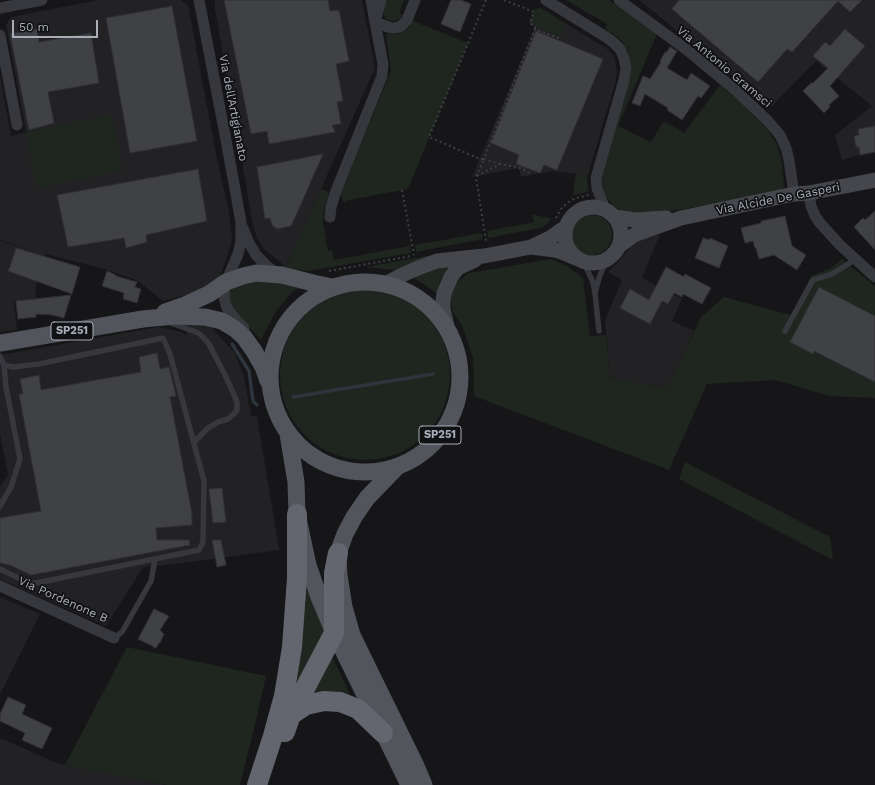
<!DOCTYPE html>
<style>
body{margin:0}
#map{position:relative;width:875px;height:785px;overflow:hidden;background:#161618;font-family:"Work Sans",sans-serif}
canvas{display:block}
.scale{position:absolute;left:12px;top:20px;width:86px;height:18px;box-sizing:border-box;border:2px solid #a8adb8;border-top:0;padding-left:5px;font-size:12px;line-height:14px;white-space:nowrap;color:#a8adb8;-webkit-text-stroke:3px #111113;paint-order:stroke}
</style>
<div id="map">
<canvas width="875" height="785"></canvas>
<div class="scale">50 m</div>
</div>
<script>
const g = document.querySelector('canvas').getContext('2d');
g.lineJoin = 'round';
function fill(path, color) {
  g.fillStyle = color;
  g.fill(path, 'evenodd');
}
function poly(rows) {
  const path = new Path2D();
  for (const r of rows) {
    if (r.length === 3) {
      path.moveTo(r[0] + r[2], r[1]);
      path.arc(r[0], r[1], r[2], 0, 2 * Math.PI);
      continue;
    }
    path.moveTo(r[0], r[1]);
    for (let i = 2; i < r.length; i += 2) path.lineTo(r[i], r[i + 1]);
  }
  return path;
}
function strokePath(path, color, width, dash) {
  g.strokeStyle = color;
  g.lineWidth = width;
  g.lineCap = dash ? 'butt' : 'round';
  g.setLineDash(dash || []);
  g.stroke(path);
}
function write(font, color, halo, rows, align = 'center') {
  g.font = font + ' "Work Sans",sans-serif';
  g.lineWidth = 3.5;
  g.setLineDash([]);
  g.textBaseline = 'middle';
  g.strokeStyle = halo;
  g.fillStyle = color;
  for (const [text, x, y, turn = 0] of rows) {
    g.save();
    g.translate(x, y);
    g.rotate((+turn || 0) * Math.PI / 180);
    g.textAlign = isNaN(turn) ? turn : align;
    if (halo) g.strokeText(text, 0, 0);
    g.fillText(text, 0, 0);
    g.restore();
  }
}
fill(poly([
 [99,0,181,0,188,5,216,154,229,212,232,239,226,261,220,275,204,290,182,296,163,301,138,281,105,269,45,254,46,256,37,281,35,298,14,302,17,330,0,332,0,241,35,252,0,240,0,75,11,136,26,132,6,25,11,17],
 [215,0,362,0,375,68,286,267,264,249,257,238,253,225,215,10],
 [639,0,875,0,875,150,842,160,835,135,872,106,816,61,771,107],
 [565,23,606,48,614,56,617,70,616,80,588,175,552,171,521,177,519,168,472,177,535,27,560,37],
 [660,234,642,278,682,299,672,321,694,331,667,388,610,378,605,320,622,280,608,272,620,260,630,247,636,242],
 [200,322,211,327,234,352,244,376,251,416,257,416,276,530,279,550,174,564,143,567,106,626,0,579,0,486,8,475,0,434,0,355,158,327,178,331,187,335,184,323],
 [0,597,40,614,0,695],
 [0,738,57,763,167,785,0,785]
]), '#222225');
fill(poly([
 [385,0,404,0,399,13,403,15,400,18,396,21,393,21,386,19,384,15,383,10],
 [566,0,609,0,657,34,618,126,651,142,664,121,684,133,720,85,740,102,767,129,777,144,782,163,784,187,778,193,661,213,639,214,624,212,614,207,607,198,604,190,601,176,631,73,631,65,629,54,624,44,619,38,605,29,607,24],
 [538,8,541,8,565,23,560,37,529,24,532,14,535,9],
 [413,21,468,43,408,189,349,200,344,203,341,196,343,188,391,71,386,36,386,34,394,34,402,33,406,30],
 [112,114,123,171,36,188,26,132],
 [576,174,588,175,587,177,588,192,573,195],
 [321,189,329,192,324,210,323,223,328,251,332,251,334,260,410,246,411,253,309,271,297,270,286,267],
 [532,214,551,219,546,225,540,228,488,238,487,231,534,222],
 [592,235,20],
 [482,233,483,239,416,252,415,245],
 [432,255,396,270,366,267],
 [551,259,567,266,583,278,590,336,606,335,610,378,667,388,701,317,724,297,791,315,811,276,831,268,842,259,875,286,875,398,829,396,775,380,707,384,669,470,474,396,473,357,462,325,453,313,450,295,457,282,469,273],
 [453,264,444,275,440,281,439,285,437,294,429,288,414,278,416,276,444,267],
 [263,278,299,288,291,293,275,313,261,340,234,310,229,297,232,288],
 [365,375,85],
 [685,462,830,537,833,560,679,479],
 [305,583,325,628,293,695],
 [127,647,266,676,253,733,240,785,167,785,65,765],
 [332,656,351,697,313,695]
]), '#1e261f');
strokePath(poly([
 [232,344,249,371,253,401,257,405],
 [293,397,433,374]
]), '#2c353c', 3.5);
const building = poly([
 [224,0,328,0,330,11,339,10,349,61,336,64,343,101,337,102,341,124,332,125,335,132,269,144,267,131,251,134,224,0],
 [451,0,461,0,471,4,460,32,441,24,451,0],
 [679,0,862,0,850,12,838,1,792,52,787,49,758,82,672,9,679,0],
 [172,6,197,141,130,153,106,18,172,6],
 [37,29,39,42,91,33,99,83,48,92,54,123,29,130,10,34,37,29],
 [845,29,865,46,830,86,839,96,829,105,830,107,824,113,803,91,811,83,813,83,828,68,813,56,825,42,830,46,845,29],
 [536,31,603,59,557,170,544,165,540,173,516,164,519,155,491,143,536,31],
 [670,47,677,51,667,68,687,80,691,73,710,86,701,98,698,96,682,120,667,110,668,108,645,94,640,106,632,103,643,76,650,79,661,62,660,61,665,52,666,53,670,47],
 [875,126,875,152,860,155,859,147,856,147,854,136,859,135,858,129,875,126],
 [323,154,297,213,291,226,277,229,272,225,270,218,265,219,257,167,323,154],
 [198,169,207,221,146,235,147,242,126,248,124,238,68,247,57,195,198,169],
 [875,211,875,250,854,227,863,218,865,220,875,211],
 [785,216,792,246,806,255,797,270,774,255,759,259,756,248,755,248,753,241,745,243,741,228,761,223,761,221,785,216],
 [703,238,709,240,710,238,728,246,719,268,695,258,703,238],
 [16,248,80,267,72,294,8,271,10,267,16,248],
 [666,267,684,277,685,274,711,288,702,304,683,294,682,297,674,293,668,304,662,301,650,324,620,308,630,289,649,300,666,267],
 [107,271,116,275,116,276,137,282,135,287,141,289,137,303,123,299,124,293,102,286,107,271],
 [819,287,875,316,875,382,814,351,813,354,790,342,819,287],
 [71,295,64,318,52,315,36,314,36,317,18,319,16,301,71,295],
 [157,353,160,369,169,367,174,387,176,396,170,397,192,514,192,525,156,528,157,540,189,540,190,545,31,575,10,565,0,563,0,518,41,511,19,394,23,394,20,379,39,375,41,390,141,372,139,357,157,353],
 [222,488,226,522,213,523,209,489,222,488],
 [212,540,221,540,226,565,217,567,212,540],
 [154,609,169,616,160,630,164,634,160,643,159,643,156,648,138,639,154,609],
 [8,697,26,705,22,714,52,728,42,749,22,740,25,733,0,721,0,714,8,697]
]);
fill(building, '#404145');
strokePath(building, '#303034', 1);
strokePath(poly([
 [486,0,429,137,480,159,484,159,476,177,486,241],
 [504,0,534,12,530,23,535,27,535,29],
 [500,164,484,159,490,143,535,29,559,38],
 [477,176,500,164,517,167,527,171,531,175],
 [402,190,414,255],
 [556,218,561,209,567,203,576,198,589,195],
 [329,271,411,256]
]), '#3d3f44', 2, [2, 3]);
strokePath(poly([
 [583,261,593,282,595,293,599,278,603,268,610,257],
 [595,293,599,331],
 [168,322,193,331,200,334,209,344,227,379,237,402,237,410,234,414,228,419,218,422,208,428,194,442],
 [785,331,813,280,832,274,856,259],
 [0,356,1,359,4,365,6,387,20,459,11,487,0,506],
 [0,569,31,584,199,550,203,542,204,481,170,354,163,338,39,364,13,367,4,365],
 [114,638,122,632,151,581,155,559]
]), '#37383d', 5.5);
strokePath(poly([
 [199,0,226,140,241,222,241,241,238,254,226,282,224,297,227,308,235,319,244,328],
 [371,0,375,22,381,0],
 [546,0,606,37,614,43,620,49,624,58,626,68,624,80,596,178,597,188,605,209],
 [619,0,687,50,733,88,767,120,780,135,786,148,789,160,794,194],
 [0,8,42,0],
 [375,22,391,28,400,27,407,20,415,0],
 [0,35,17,125],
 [809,193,811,206,815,216,820,223,840,245,875,277],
 [330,217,331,207,336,191,382,76,383,64,375,22],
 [243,228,248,241,256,255,269,268,278,273],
 [0,586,114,638]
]), '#37383d', 11);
strokePath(poly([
 [593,235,28],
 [615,217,635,220,666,218],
 [619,246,634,235,681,218,794,194,809,193,875,180],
 [531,247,550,238,566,227],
 [387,283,400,276,418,268,437,261,484,256,531,247,555,250,564,253,576,258],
 [447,326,443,309,443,301,444,293,451,277,458,268,475,260]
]), '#45474d', 15);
strokePath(poly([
 [365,377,95],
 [165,312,185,305,209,294,226,282,243,276,256,273,282,275,313,283,332,287],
 [0,343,143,319,175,316,205,317,222,321,235,329,244,337,254,351,263,367,268,381],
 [288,434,296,482,297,514,308,565,319,597,334,633,341,646,409,785],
 [397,467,367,498,354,517,345,534,338,553,339,575,344,607,352,635,416,766,424,785]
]), '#53555c', 17);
strokePath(poly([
 [291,715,306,705,324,701,340,702,358,709,383,733],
 [285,732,291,715,334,633,334,573,338,553],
 [257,785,273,736,284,696,292,647,297,578,297,514]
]), '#63666e', 20);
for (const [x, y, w] of [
 [72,331,42],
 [440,435,42]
]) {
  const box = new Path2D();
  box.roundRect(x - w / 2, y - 9, w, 18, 3);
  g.fillStyle = '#111113';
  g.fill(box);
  strokePath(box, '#a8adb8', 1);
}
write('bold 11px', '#a8adb8', null, [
 ["SP251",72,331],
 ["SP251",440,435]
]);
write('12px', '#a8adb8', '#111113', [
 ["Via Antonio Gramsci",724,67,40],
 ["Via dell'Artigianato",233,108,79],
 ["Via Alcide De Gasperi",778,199,-11],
 ["Via Pordenone B",63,600,24]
]);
</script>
